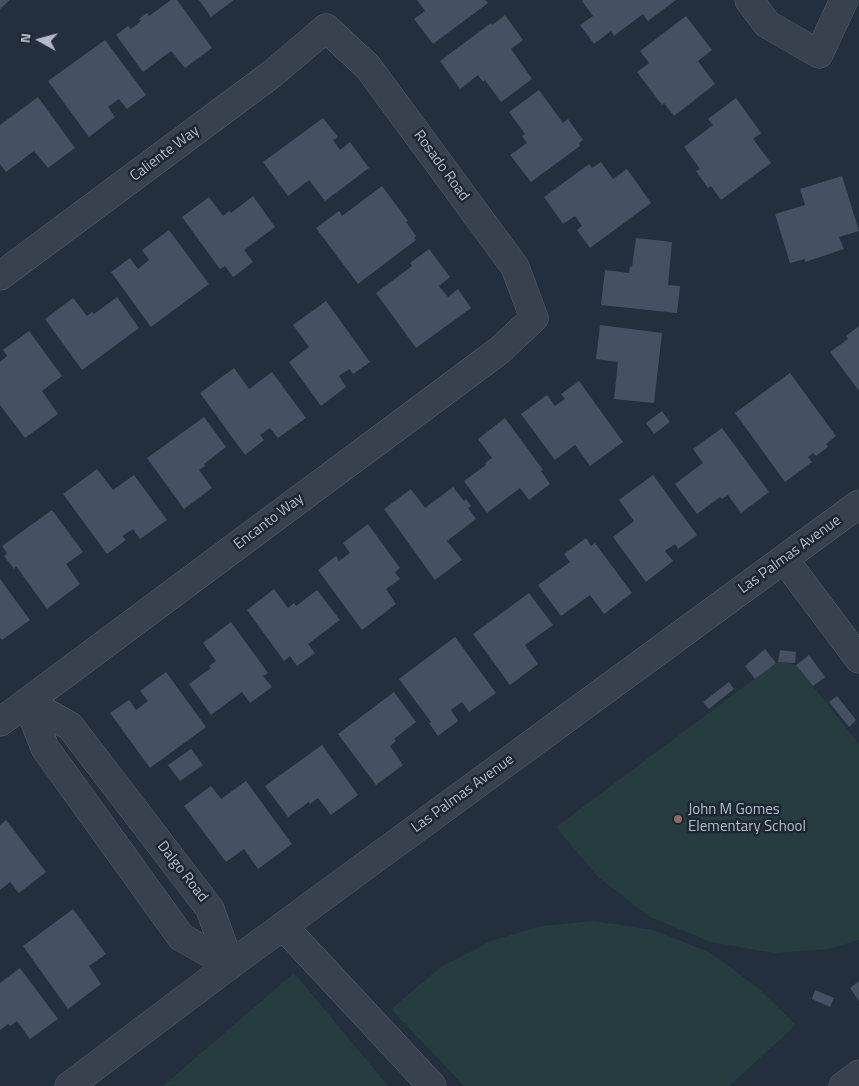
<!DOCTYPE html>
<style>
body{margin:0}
#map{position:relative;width:859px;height:1086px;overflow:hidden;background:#242f3e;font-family:"Titillium Web",sans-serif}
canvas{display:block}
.north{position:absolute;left:15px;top:15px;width:50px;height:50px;-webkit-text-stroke:4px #1d2633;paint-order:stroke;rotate:277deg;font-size:14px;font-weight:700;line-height:20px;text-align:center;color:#b4bcc9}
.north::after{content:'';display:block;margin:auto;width:18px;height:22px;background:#b4bcc9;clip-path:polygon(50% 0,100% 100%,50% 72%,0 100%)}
</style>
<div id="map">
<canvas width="859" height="1086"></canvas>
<div class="north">N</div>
</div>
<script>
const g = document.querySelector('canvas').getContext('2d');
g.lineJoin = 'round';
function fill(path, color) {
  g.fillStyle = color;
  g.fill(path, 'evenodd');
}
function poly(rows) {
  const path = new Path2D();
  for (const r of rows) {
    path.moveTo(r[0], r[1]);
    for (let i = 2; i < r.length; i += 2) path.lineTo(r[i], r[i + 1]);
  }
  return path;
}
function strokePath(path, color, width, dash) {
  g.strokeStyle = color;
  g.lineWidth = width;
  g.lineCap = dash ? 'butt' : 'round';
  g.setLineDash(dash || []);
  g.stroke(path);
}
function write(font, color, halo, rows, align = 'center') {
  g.font = font + ' "Titillium Web",sans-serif';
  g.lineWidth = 5;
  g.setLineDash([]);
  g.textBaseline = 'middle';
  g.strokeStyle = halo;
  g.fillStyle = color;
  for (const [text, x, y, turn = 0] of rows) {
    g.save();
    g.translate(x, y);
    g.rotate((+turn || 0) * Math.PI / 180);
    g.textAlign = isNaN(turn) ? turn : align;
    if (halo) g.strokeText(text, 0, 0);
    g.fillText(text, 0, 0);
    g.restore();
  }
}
fill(poly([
 [777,662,796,665,859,744,859,940,829,949,774,953,711,942,650,917,598,877,556,827],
 [594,921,653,930,709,952,757,987,796,1025,729,1086,464,1086,391,1009,441,967,491,941,541,926],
 [294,973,388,1086,163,1086]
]), '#263c3f');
fill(poly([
 [0,0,10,0,0,9],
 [171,0,177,0,212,48,185,68,171,51,143,72,116,35,128,26,131,29,141,21,139,19,147,13,149,16],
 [199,0,234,0,211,17],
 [417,0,485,0,488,3,433,44,414,19,425,11],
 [583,0,676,0,648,21,643,14,614,36,611,31,594,44,580,25,593,16,582,1],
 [505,15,523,40,511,49,532,79,501,102,485,80,483,82,478,75,460,89,440,61,491,23,492,25],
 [686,16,712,50,698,61,715,84,674,116,664,103,662,105,637,72,649,63,640,51],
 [105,40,146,95,127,109,119,99,108,107,115,117,89,137,48,81],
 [539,90,563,123,568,119,583,140,579,143,580,146,531,182,510,155,527,143,522,136,525,134,509,112],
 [38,97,75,148,48,168,34,151,6,172,0,164,0,125],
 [736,98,761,133,753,139,771,163,721,200,711,186,708,188,696,171,700,169,684,147,713,125,708,119],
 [323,118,338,137,333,140,340,150,350,142,369,168,325,201,309,180,288,196,263,162],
 [601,162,613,179,627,169,651,203,590,248,577,230,582,226,575,216,563,224,544,197,589,164,592,168],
 [842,176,859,231,839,237,844,249,805,262,805,259,790,263,775,214,805,205,800,189],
 [382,186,408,221,406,222,416,236,414,238,416,240,358,284,316,228,339,211,342,216],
 [253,196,275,227,244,250,253,262,233,277,225,266,220,269,182,217,209,197,223,216,229,211,231,213],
 [169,230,209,284,151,327,111,272,130,258,138,269,149,260,142,250],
 [636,238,672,242,668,285,680,286,677,313,601,305,605,270,629,273,630,266,632,267],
 [429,249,450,277,439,286,448,297,458,289,471,308,416,348,376,293,412,266,410,263],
 [117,297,139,328,82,370,45,319,73,298,87,316,92,312,94,314],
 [326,301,370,362,353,374,349,369,339,376,346,387,321,406,289,362,309,347,293,325],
 [600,325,662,333,654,403,614,399,618,362,596,359],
 [859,326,859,391,830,352,848,339,846,336],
 [29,331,62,376,42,391,58,414,25,438,0,405,0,362,7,356,3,350],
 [234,368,249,389,272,372,306,418,278,438,270,428,260,435,264,440,245,455,200,393],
 [790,373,836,436,826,444,828,447,816,456,813,453,808,457,812,462,785,482,735,413],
 [579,381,623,442,590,466,575,445,555,460,521,414,547,395,555,406,565,399,561,394],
 [662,411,670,422,654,434,646,423],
 [204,417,226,447,204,464,205,466,199,470,212,488,184,509,147,458],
 [505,418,543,470,541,471,550,484,529,500,520,488,487,513,464,481,486,465,485,463,492,458,478,439],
 [722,428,769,492,741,513,728,495,722,499,720,497,697,514,675,484,703,463,693,449],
 [97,469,113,490,134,475,167,520,140,539,133,529,122,536,126,540,107,554,63,494],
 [653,475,697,535,678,549,675,544,665,551,673,561,646,582,613,537,634,521,619,500],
 [453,487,464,501,466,499,471,506,468,508,476,519,447,541,462,560,435,580,384,509,411,489,425,508],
 [52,510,83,552,66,564,80,584,47,609,16,566,14,569,4,556,7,553,2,546],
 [368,524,400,568,395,572,400,579,386,589,396,604,362,630,318,570,336,556,339,561,350,553,343,543],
 [586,538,591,546,595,543,632,593,604,614,590,595,561,616,538,585,570,562,564,554],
 [0,579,30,620,2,640,0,638],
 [274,589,288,608,294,603,296,606,317,590,340,620,308,644,315,653,297,666,290,656,284,661,247,610],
 [529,593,553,625,525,645,538,664,510,685,473,634],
 [231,622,268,673,263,676,272,687,250,703,242,692,211,715,189,684,211,668,209,666,216,661,203,643],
 [455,637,496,693,469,712,462,702,451,710,458,721,438,736,429,723,431,722,399,679],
 [765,649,776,663,755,679,745,666],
 [780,650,796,652,795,663,778,662],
 [809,655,825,677,813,686,796,665],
 [166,672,206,727,150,768,110,713,129,700,136,710,148,701,140,691],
 [729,682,734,689,709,709,703,702],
 [394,692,416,722,394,739,396,741,390,746,403,765,376,785,338,734],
 [837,696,856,720,849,727,829,702],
 [322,745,358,795,331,815,318,798,310,804,309,802,288,817,265,786],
 [191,749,203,765,180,781,168,765],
 [246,781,292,844,258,869,244,849,226,862,184,806,211,786,221,799],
 [6,820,46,872,19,893,10,882,0,890,0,825],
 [73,909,106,954,89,966,101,984,68,1009,23,946],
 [20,968,58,1019,30,1039,17,1021,10,1026,8,1024,0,1030,0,983],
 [859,981,859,1001,850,988],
 [815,990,834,998,830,1007,812,999]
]), '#455162');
const minor = poly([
 [749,0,767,24,819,54,844,0],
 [0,276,272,74,326,28,368,67,515,267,534,318,500,350,0,722],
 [784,559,859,659],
 [27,702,70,726,210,909,230,965],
 [27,702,45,748,181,937,230,965],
 [283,926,432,1086],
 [69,1086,230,965,859,504],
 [843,1086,859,1074]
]);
strokePath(minor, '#565f6c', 29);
strokePath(minor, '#38414e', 28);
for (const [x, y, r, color] of [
 [678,819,5,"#8d6e63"]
]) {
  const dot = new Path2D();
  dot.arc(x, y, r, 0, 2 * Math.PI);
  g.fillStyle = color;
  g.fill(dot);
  strokePath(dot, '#1d2633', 2);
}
write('15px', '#b4bcc9', '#1d2633', [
 ["Caliente Way",165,154,-37],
 ["Rosado Road",441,166,54],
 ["Encanto Way",269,522,-37],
 ["Las Palmas Avenue",790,555,-36],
 ["Las Palmas Avenue",463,794,-36],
 ["Dalgo Road",182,872,52]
]);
write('15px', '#b4bcc9', '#1d2633', [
 ["John M Gomes",688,810],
 ["Elementary School",688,827]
], 'left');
</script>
